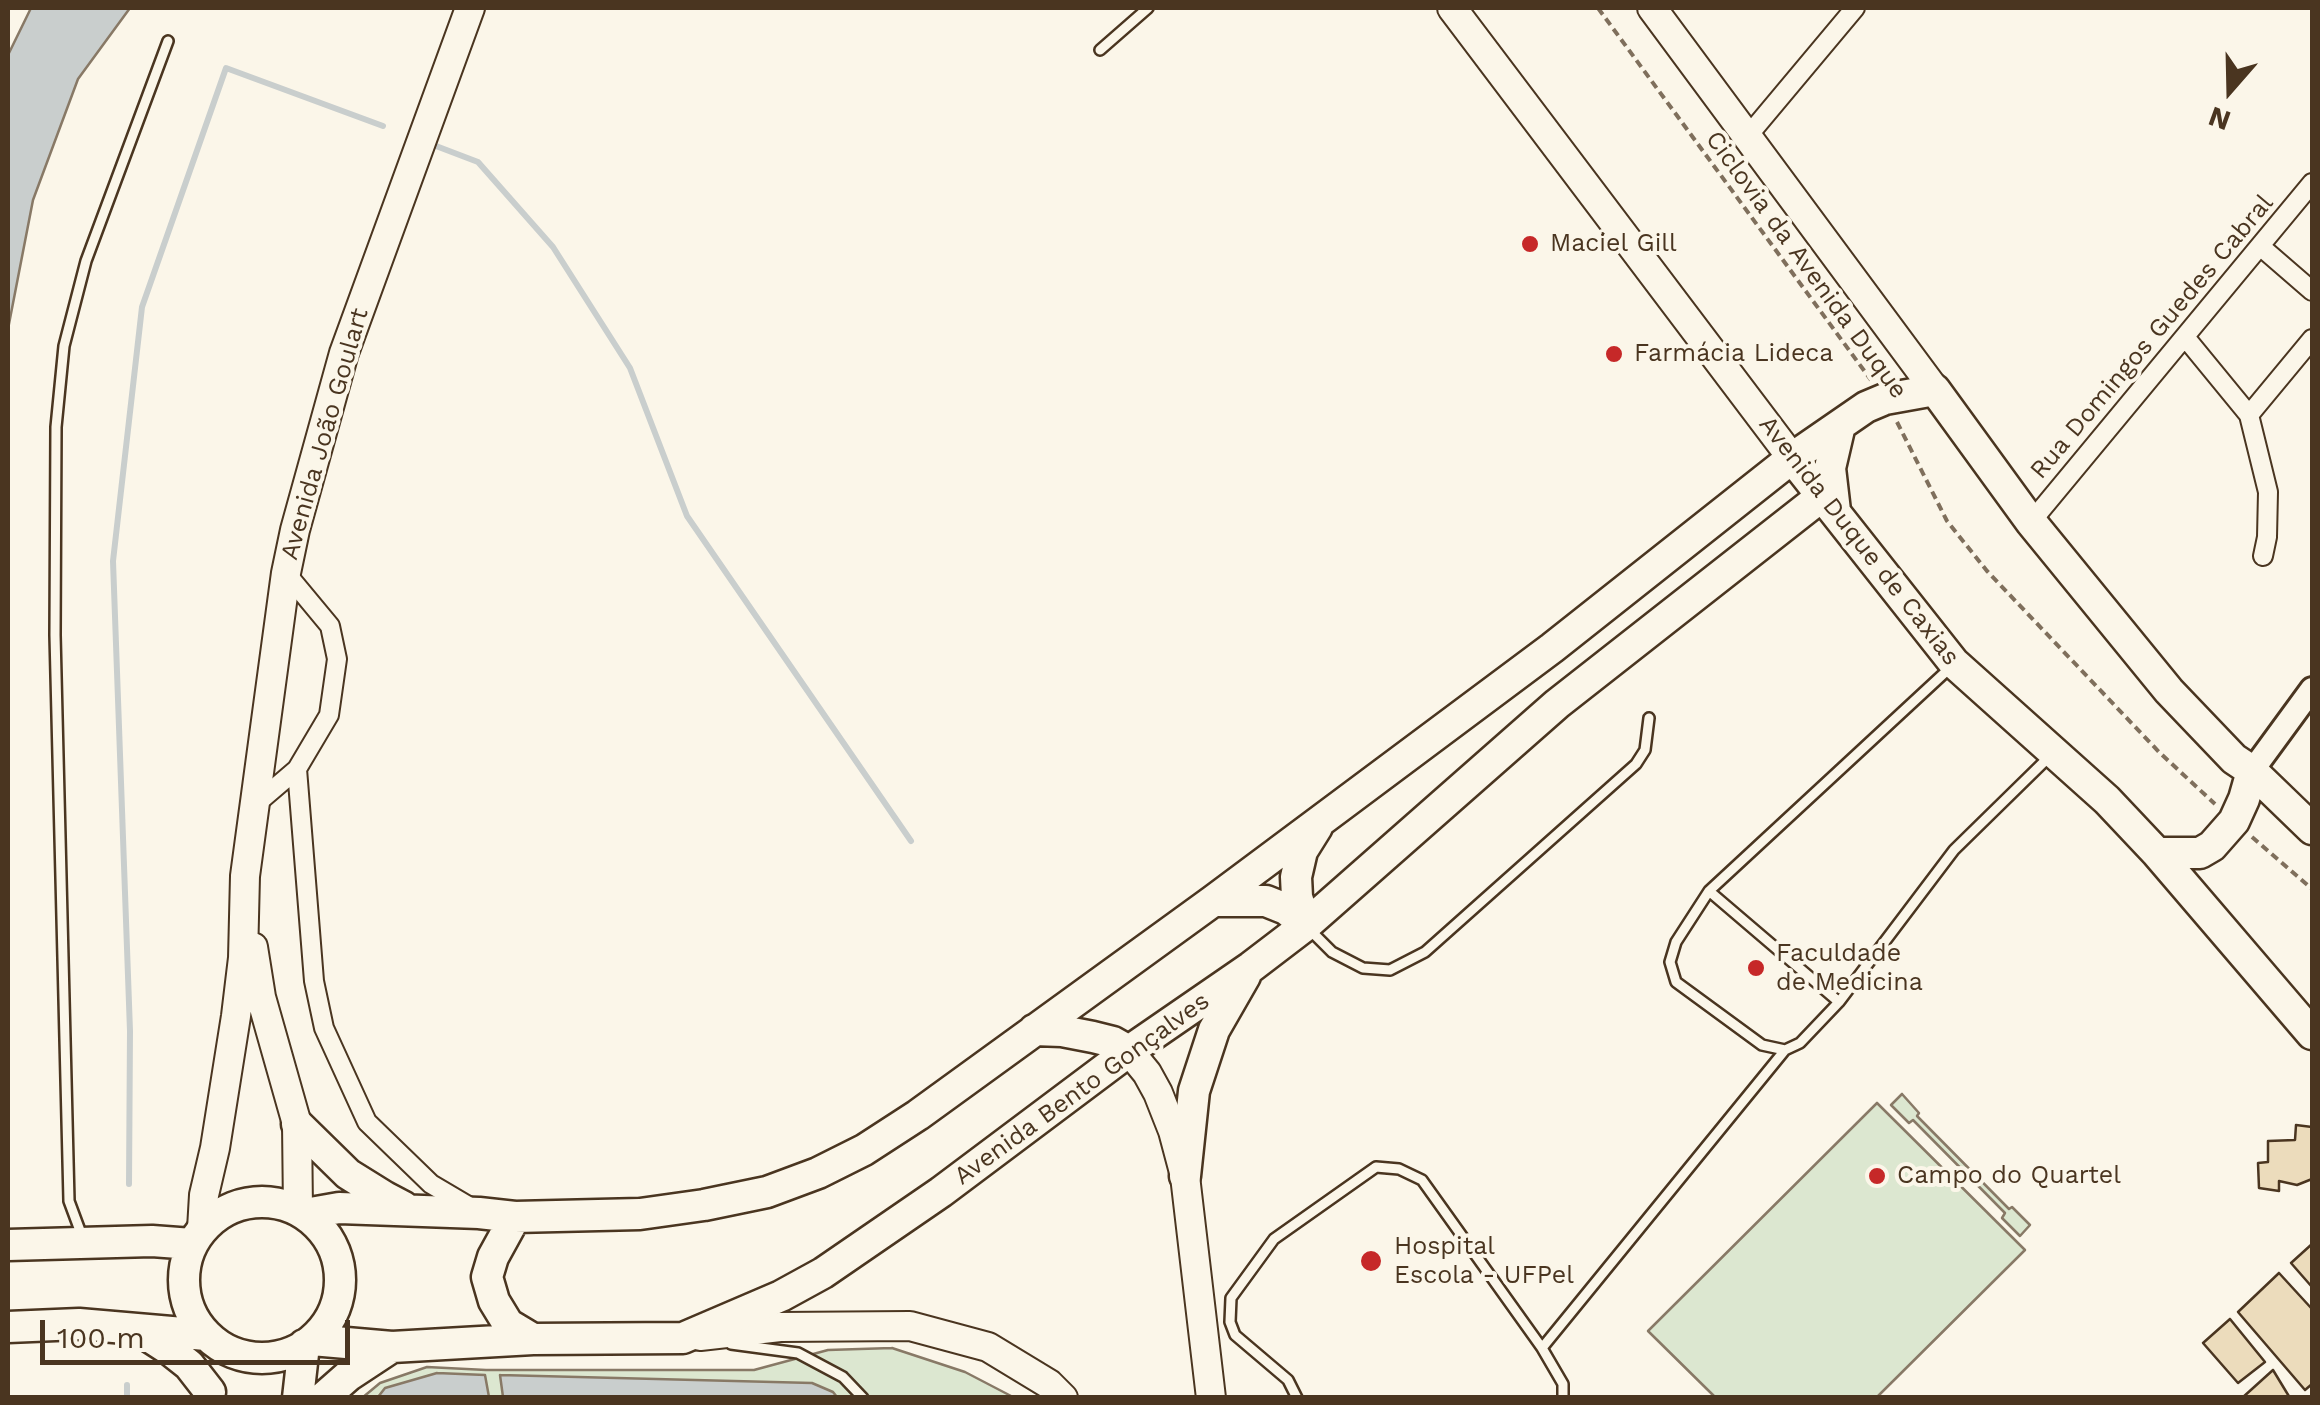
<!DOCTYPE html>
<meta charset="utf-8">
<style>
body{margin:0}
#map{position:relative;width:2320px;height:1405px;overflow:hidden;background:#fbf6e9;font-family:"Work Sans",sans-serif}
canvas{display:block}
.frame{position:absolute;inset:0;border:10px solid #4a3520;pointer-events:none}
.north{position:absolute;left:2180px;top:40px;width:100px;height:100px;-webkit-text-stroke:8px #fbf6e9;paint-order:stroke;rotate:200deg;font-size:28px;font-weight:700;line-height:40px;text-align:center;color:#4a3520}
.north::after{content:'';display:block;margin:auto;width:35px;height:45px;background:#4a3520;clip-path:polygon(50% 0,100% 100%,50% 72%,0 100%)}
.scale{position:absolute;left:40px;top:1320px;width:310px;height:45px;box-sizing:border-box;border:5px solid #4a3520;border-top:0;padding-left:12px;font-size:30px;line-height:35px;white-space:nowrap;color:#4a3520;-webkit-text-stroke:8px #fbf6e9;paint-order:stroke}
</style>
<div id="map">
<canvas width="2320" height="1405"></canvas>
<div class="frame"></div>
<div class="north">N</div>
<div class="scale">100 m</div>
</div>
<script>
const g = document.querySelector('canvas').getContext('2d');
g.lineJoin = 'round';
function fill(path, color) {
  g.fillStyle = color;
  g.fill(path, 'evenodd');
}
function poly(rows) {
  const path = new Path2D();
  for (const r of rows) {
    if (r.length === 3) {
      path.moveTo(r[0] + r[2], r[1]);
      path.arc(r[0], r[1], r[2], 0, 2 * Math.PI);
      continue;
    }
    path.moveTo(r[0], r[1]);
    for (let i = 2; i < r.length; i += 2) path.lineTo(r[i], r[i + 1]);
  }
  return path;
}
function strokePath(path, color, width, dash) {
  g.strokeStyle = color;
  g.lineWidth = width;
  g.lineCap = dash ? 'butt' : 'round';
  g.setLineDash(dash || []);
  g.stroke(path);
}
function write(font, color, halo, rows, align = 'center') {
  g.font = font + ' "Work Sans",sans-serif';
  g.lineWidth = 8;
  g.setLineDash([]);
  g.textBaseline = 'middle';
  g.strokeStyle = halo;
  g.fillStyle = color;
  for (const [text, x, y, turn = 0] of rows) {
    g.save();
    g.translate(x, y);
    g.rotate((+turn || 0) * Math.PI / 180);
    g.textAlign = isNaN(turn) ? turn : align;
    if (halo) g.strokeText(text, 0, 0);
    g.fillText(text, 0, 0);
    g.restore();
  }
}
const green = poly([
 [1902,1094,1919,1113,1917,1116,2009,1209,2012,1207,2030,1225,2020,1236,2002,1218,2005,1213,1913,1120,1909,1123,1891,1105,1902,1094],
 [1877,1103,2025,1250,1877,1397,1715,1397,1648,1331,1877,1103],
 [892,1348,965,1372,1013,1397,362,1398,380,1383,427,1367,486,1370,754,1370,828,1350,892,1348]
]);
fill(green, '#dce7d0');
strokePath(green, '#887966', 2.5);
const water = poly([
 [31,8,130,8,78,79,33,200,8,329,8,55,31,8],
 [437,1373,485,1375,489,1397,378,1397,385,1388,437,1373],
 [500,1375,812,1383,833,1392,837,1397,503,1397,500,1375]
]);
fill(water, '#c9cecd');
strokePath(water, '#887966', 2.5);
strokePath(poly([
 [436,146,478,162,553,247,630,368,687,516,911,841],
 [129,1184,130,1031,113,561,142,307,226,68,383,126],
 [127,1385,127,1398]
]), '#c9cecd', 6);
const building = poly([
 [2296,1125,2312,1127,2312,1179,2297,1185,2279,1181,2279,1191,2259,1188,2258,1163,2268,1162,2268,1141,2295,1140,2296,1125],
 [2312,1244,2312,1287,2291,1263,2312,1244],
 [2279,1273,2312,1309,2312,1384,2305,1390,2238,1312,2279,1273],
 [2230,1319,2265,1362,2238,1383,2203,1343,2230,1319],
 [2273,1370,2290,1398,2242,1398,2273,1370]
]);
fill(building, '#ecdcbc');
strokePath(building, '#4a3520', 2.5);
const service = poly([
 [1100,50,1148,8],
 [1952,666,1709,891,1676,942,1670,962,1676,982,1762,1045,1785,1050,1800,1043,1839,1002,1954,850,2052,754],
 [1709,891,1839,1002],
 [1311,931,1332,952,1363,968,1390,970,1425,952,1636,764,1645,750,1649,718],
 [82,1236,69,1201,55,635,56,427,64,346,86,261,168,41],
 [731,1344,798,1353,843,1377,863,1398],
 [1297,1398,1288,1380,1235,1335,1230,1322,1231,1298,1274,1239,1376,1167,1399,1169,1422,1180,1542,1348],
 [1563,1398,1563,1384,1542,1348,1785,1050]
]);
const minor = poly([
 [1747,137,1855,8],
 [2260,246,2312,291],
 [2185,337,2249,415,2268,492,2267,537,2263,556],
 [2249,415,2312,339],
 [2031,522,2312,183],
 [297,769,314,981,324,1028,367,1122,431,1184,470,1207],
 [256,804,297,769,329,715,337,659,330,626,286,573]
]);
const tertiary = poly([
 [2252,771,2312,689]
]);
const secondary = poly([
 [1452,8,1792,458],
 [1652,8,1935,390],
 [253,947,261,997,297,1124,298,1210],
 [1129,1051,1147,1073,1158,1093,1173,1131,1185,1176,1211,1398],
 [202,1229,204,1195,215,1148,236,1016,243,958,245,876,286,573,295,530,344,353,470,8],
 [700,1336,780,1327,910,1326,988,1347,1049,1384,1063,1398]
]);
const primary = poly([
 [1792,458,1954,663,2107,800,2157,853,2312,1034],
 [1835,511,1830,468,1840,425],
 [2157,853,2200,853,2212,846,2234,821,2244,799,2252,771],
 [1213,901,1266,901,1286,909,1306,925],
 [1306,925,1297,897,1296,877,1302,851,1317,827],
 [1034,1030,1062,1031,1093,1037,1113,1042,1129,1051],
 [297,1124,348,1174,385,1197,404,1207],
 [1185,1176,1194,1091,1214,1030,1245,976],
 [262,1280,78],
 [305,1214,339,1208,479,1213,515,1217,640,1214,704,1205,767,1192,818,1173,864,1150,918,1115,1213,901,1552,648,1792,458,1866,407,1885,399,1935,390,2031,522,2169,691,2234,759,2252,771,2312,829],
 [515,1217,493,1257,487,1277,494,1301,508,1324,533,1339],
 [8,1245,152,1241,192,1244],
 [8,1327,79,1324,206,1335],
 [139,1330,170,1350,189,1365,210,1392],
 [312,1340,392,1347,533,1339,683,1338,781,1296,823,1273,941,1192,1129,1051,1251,967,1306,925,1557,704,1822,496],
 [298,1398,304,1345],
 [323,1398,348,1376,392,1347]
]);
strokePath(service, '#4a3520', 14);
strokePath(minor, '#4a3520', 22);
strokePath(tertiary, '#4a3520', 28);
strokePath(secondary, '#4a3520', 32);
strokePath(primary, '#4a3520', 35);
strokePath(poly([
 [1598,8,1871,380],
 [1897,422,1947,521,1987,571,2159,752,2215,804],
 [2252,837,2312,889]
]), '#7f6f5c', 4, [8, 5]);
strokePath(service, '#fbf6e9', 9);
strokePath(minor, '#fbf6e9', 18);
strokePath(tertiary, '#fbf6e9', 22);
strokePath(secondary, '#fbf6e9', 28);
strokePath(primary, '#fbf6e9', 30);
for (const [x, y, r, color] of [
 [1530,244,10,"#c62828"],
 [1614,354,10,"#c62828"],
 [1756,968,10,"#c62828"],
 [1877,1176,10,"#c62828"],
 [1371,1261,12,"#c62828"]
]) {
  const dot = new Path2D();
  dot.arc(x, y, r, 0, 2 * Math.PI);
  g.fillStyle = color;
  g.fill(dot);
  strokePath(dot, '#fbf6e9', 4);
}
write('25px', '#4a3520', '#fbf6e9', [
 ["Maciel Gill",1550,244],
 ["Farmácia Lideca",1634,354],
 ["Faculdade",1776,954],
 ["de Medicina",1776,983],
 ["Campo do Quartel",1897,1176],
 ["Hospital",1394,1247],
 ["Escola - UFPel",1394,1276]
], 'left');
write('25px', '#4a3520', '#fbf6e9', [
 ["Ciclovia da Avenida Duque",1806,265,54],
 ["Rua Domingos Guedes Cabral",2152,337,-50],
 ["Avenida João Goulart",325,434,-74],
 ["Avenida Duque de Caxias",1859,541,52],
 ["Avenida Bento Gonçalves",1082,1089,-36]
]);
</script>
